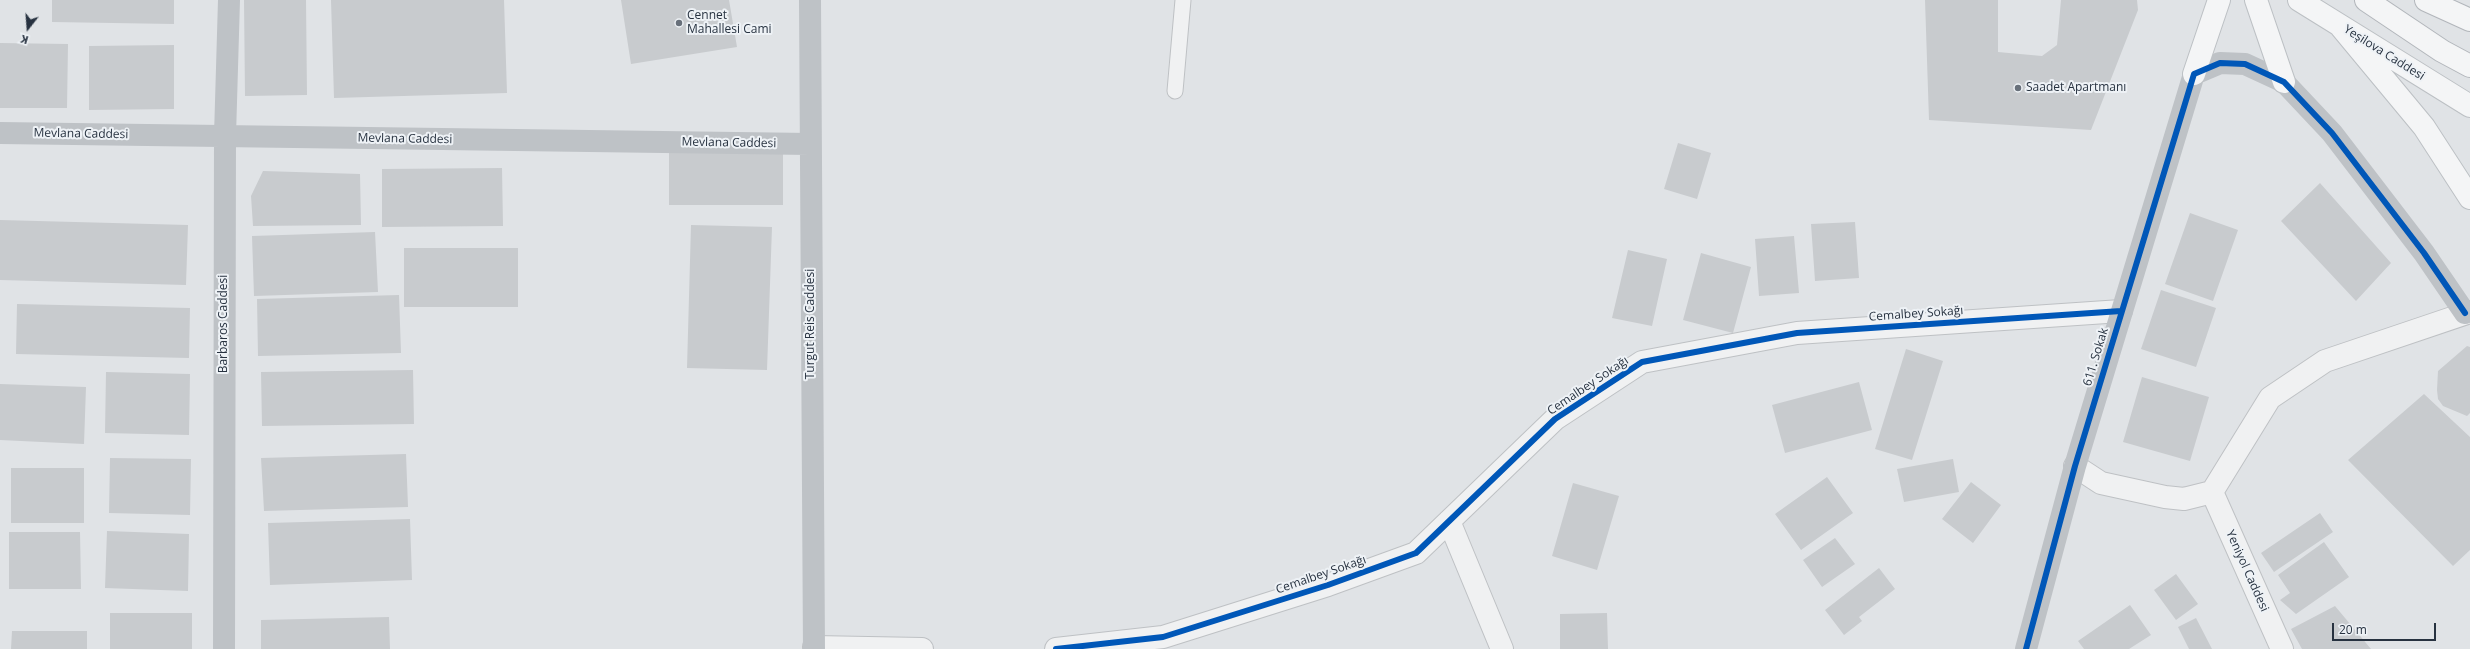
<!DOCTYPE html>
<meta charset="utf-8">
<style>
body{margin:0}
#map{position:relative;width:2470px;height:649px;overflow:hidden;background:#e0e3e6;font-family:"Open Sans",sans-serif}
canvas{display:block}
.north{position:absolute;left:8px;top:8px;width:40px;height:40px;-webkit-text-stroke:3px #eef2f6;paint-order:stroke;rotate:197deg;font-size:11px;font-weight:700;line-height:16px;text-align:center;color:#273240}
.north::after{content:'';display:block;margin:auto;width:14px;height:18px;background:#273240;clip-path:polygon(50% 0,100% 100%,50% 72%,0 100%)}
.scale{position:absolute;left:2332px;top:623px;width:104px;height:18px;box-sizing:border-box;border:2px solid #273240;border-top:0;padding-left:5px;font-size:12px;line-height:14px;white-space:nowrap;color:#273240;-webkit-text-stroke:3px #eef2f6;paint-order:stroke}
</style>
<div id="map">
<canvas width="2470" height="649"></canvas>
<div class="north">K</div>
<div class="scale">20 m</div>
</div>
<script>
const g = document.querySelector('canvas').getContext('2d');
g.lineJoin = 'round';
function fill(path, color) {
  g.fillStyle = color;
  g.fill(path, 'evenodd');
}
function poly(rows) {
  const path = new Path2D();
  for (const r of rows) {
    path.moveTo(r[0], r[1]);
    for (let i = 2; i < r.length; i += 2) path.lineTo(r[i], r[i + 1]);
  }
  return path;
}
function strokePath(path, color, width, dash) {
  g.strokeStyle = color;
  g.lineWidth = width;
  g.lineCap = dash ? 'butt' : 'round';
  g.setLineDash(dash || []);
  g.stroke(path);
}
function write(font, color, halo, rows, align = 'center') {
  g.font = font + ' "Open Sans",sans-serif';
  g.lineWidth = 4;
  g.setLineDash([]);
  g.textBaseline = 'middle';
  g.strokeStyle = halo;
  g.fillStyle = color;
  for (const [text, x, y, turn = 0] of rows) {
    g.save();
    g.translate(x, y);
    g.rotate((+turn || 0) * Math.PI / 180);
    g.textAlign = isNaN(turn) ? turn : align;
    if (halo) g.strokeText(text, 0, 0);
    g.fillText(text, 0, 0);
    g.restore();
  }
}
fill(poly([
 [52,0,174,0,174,24,52,22],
 [244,0,306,0,307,95,245,96],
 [331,0,504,0,507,93,334,98],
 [621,0,729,0,737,47,631,64],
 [1925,0,1998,0,1998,52,2042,56,2057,45,2061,0,2137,0,2138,10,2091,130,1929,120],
 [0,43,68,44,67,108,0,108],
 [174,45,174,109,89,110,89,46],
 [1678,143,1711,153,1697,199,1664,189],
 [669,146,783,146,783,205,669,205],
 [502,168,503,226,382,227,382,169],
 [263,171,360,174,361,225,253,226,251,196],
 [2320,183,2391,263,2356,301,2281,221],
 [2190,213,2238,230,2213,301,2165,284],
 [0,220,188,225,186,285,0,280],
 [1855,222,1859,278,1815,281,1811,224],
 [691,225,772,227,767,370,687,368],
 [375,232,378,292,254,296,252,236],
 [1794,236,1799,293,1759,296,1755,239],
 [404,248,518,248,518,307,404,307],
 [1628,250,1667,259,1652,326,1612,318],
 [1701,253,1751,267,1733,333,1683,320],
 [2161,290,2216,308,2196,367,2141,349],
 [399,295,401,353,258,356,257,299],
 [17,304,190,308,189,358,16,354],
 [2467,346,2470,347,2470,413,2467,416,2443,406,2438,399,2437,390,2438,371],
 [1906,349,1943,361,1912,460,1875,449],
 [413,370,414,424,262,426,261,372],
 [106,372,190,374,189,435,105,433],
 [2142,377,2209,397,2190,461,2123,442],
 [1859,382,1872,430,1785,453,1772,405],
 [0,384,86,387,84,444,0,440],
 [2424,394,2470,437,2470,550,2453,566,2348,460],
 [406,454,408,507,264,511,261,458],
 [110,458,191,459,190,515,109,513],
 [1953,459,1959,492,1904,502,1897,469],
 [11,468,84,468,84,523,11,523],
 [1827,477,1853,513,1801,550,1775,514],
 [1971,482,2001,505,1973,543,1942,519],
 [1573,483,1619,496,1597,570,1552,556],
 [2320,513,2333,532,2274,572,2261,553],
 [410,519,412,580,270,585,268,523],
 [107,531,189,534,188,591,105,588],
 [9,532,80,532,81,589,9,589],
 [1835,538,1855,564,1822,587,1803,560],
 [2324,542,2349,577,2296,614,2280,600,2290,593,2278,575],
 [1879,568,1895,589,1859,617,1862,621,1844,635,1825,610],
 [2176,574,2198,604,2176,620,2154,590],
 [2130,605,2151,635,2129,649,2084,649,2078,641],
 [2335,606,2371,649,2302,649,2291,629],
 [110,613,192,613,192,649,110,649],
 [1607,613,1608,649,1560,649,1560,614],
 [389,617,390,649,261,649,261,620],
 [2196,618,2212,649,2189,649,2178,627],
 [12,631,87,631,87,649,11,649]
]), '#c8cbce');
const lane = poly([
 [1175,91,1183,0]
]);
const street = poly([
 [2075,466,2101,483,2165,497,2184,499,2212,492,2270,398,2325,361,2470,312],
 [2212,492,2282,649],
 [1449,521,1502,649],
 [814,647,922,649],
 [1056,649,1163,637,1328,585,1416,553,1555,419,1642,362,1797,333,2121,311]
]);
const primary = poly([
 [2256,0,2284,82],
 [2299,0,2470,106],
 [2341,27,2424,127,2470,198],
 [2194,74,2219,0]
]);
const highway = poly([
 [2366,0,2442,51,2470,66],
 [2426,0,2470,20]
]);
strokePath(lane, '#bec1c4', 17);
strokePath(street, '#bec1c4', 24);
strokePath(primary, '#bcc0c4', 24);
strokePath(highway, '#b2b6bb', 24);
strokePath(lane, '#f0f1f2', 15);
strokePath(street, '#f0f1f2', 22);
strokePath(poly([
 [810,0,814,649],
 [0,133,810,144],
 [224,649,225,136,229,0],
 [2026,649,2075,466,2194,74,2220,63,2245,64,2284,82,2332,133,2424,253,2465,313]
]), '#bec2c6', 22);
strokePath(primary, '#f4f5f6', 22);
strokePath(highway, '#f4f5f6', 22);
strokePath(poly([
 [1056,649,1163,637,1328,585,1416,553,1555,419,1642,362,1797,333,2121,311],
 [2026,649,2075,466,2194,74,2220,63,2245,64,2284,82,2332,133,2424,253,2465,313]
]), '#0057b8', 6);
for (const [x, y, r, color] of [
 [679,23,4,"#68707a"],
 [2018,88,4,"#68707a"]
]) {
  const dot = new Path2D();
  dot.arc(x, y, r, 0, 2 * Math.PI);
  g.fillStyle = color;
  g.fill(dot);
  strokePath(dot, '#eef2f6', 1.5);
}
write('12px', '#273240', '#eef2f6', [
 ["Cennet",687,16],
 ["Mahallesi Cami",687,30],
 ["Saadet Apartmanı",2026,88]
], 'left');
write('12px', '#273240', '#eef2f6', [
 ["Yeşilova Caddesi",2384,53,32],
 ["Mevlana Caddesi",81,134,1],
 ["Mevlana Caddesi",405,139,1],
 ["Mevlana Caddesi",729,143,1],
 ["Cemalbey Sokağı",1916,314,-4],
 ["Barbaros Caddesi",224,324,-90],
 ["Turgut Reis Caddesi",811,324,-90],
 ["611. Sokak",2096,357,-73],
 ["Cemalbey Sokağı",1588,386,-34],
 ["Yeniyol Caddesi",2247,571,66],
 ["Cemalbey Sokağı",1321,575,-19]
]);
</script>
